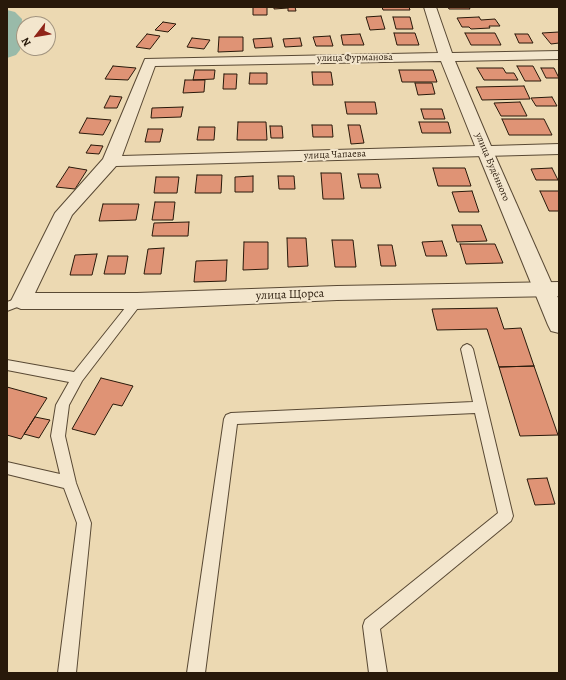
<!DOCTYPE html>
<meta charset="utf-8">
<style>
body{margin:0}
#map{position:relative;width:566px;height:680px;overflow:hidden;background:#ecd9b2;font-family:Alegreya,serif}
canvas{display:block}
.frame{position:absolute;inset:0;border:8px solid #28190a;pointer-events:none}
.north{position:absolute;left:16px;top:16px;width:40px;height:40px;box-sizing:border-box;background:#f3e6cd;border:1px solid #a2947f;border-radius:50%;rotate:239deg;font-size:11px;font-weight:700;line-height:16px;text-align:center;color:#28190a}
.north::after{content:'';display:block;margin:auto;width:14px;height:18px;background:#8f2418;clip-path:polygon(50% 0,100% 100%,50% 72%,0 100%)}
</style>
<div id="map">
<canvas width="566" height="680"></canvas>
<div class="frame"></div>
<div class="north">N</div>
</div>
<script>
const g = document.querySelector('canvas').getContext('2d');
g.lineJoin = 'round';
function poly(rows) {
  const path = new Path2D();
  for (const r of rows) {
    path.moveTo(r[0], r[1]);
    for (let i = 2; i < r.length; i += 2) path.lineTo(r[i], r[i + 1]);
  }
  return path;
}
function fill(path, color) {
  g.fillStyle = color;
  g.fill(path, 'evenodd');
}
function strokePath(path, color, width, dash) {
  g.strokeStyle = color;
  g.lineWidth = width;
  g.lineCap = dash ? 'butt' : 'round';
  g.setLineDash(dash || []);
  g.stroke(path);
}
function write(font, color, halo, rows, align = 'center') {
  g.font = font + ' Alegreya,serif';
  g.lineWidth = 4;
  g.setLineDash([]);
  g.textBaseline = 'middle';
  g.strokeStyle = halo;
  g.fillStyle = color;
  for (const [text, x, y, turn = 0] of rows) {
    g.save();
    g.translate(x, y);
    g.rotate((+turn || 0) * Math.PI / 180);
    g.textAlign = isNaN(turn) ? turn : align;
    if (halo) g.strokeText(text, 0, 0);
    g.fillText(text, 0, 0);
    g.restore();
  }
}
fill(poly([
 [7,10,15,12,22,19,20,50,16,55,7,58,7,10]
]), '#99baa9');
const building = poly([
 [253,7,267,7,267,15,253,15,253,7],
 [274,7,295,7,296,11,288,11,288,8,274,9,274,7],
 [382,7,409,7,410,10,383,10,382,7],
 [448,7,469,7,470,9,449,9,448,7],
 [381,16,385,29,370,30,366,17,381,16],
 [393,17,410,17,413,29,396,29,393,17],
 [479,17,481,20,495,19,500,26,489,26,490,28,471,29,469,27,462,27,457,18,479,17],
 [163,22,176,24,168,32,155,30,163,22],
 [559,32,559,43,551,44,542,33,559,32],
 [394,33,415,33,419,45,397,45,394,33],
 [465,33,495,33,501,45,471,45,465,33],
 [147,34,160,36,150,49,136,47,147,34],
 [360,34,364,45,343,45,341,35,360,34],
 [515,34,528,34,533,43,519,43,515,34],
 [330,36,333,46,316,46,313,37,330,36],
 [219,37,243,37,243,51,218,52,219,37],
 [192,38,210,40,204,49,187,47,192,38],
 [271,38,273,47,255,48,253,39,271,38],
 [300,38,302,46,285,47,283,39,300,38],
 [113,66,136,68,128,80,105,79,113,66],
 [517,66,533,66,541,81,525,81,517,66],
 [477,68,503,68,506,73,514,73,518,80,484,80,477,68],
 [541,68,554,68,559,78,546,78,541,68],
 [195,70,215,70,214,79,193,80,195,70],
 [399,70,433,70,437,82,402,82,399,70],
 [312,72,331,72,333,85,313,85,312,72],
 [250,73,267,73,267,84,249,84,250,73],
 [224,74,237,74,236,89,223,89,224,74],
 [185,80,205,80,204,92,183,93,185,80],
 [415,83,432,83,435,94,418,95,415,83],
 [524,86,530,99,482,100,476,87,524,86],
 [110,96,122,97,117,108,104,108,110,96],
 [552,97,557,106,536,106,531,98,552,97],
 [345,102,375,102,377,114,347,114,345,102],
 [520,102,527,116,501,116,494,103,520,102],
 [183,107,181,117,151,118,152,108,183,107],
 [421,109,442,109,445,119,424,119,421,109],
 [87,118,111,120,103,135,79,133,87,118],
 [502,119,544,119,552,135,509,135,502,119],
 [238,122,266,122,267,140,237,140,238,122],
 [419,122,448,122,451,133,422,133,419,122],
 [312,125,332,125,333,137,313,137,312,125],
 [348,125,360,125,364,143,351,144,348,125],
 [270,126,282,126,283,138,271,138,270,126],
 [199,127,215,127,214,140,197,140,199,127],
 [148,129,163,129,160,142,145,142,148,129],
 [91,145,103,146,99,154,86,153,91,145],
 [69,167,87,170,75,189,56,187,69,167],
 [433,168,465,168,471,186,438,186,433,168],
 [552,168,558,180,536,180,531,169,552,168],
 [321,173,341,173,344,199,323,199,321,173],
 [358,174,378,174,381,188,361,188,358,174],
 [197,175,222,175,221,193,195,193,197,175],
 [253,176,253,192,235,192,235,177,253,176],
 [278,176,294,176,295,189,279,189,278,176],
 [156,177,179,177,177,193,154,193,156,177],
 [472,191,479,212,459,212,452,192,472,191],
 [540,191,559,191,559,211,549,211,540,191],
 [155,202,175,202,173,220,152,220,155,202],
 [103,204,139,204,136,220,99,221,103,204],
 [189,222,188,236,152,236,154,223,189,222],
 [452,225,481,225,487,241,457,242,452,225],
 [287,238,306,238,308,266,288,267,287,238],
 [332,240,353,240,356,267,335,267,332,240],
 [442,241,447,256,426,256,422,242,442,241],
 [244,242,268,242,268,269,243,270,244,242],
 [460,244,495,244,503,263,466,264,460,244],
 [378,245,392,245,396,266,381,266,378,245],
 [164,248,161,274,144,274,148,249,164,248],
 [97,254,92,275,70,275,75,255,97,254],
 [108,256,128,256,125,274,104,274,108,256],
 [227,260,226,281,194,282,196,261,227,260],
 [497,308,504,329,521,328,534,366,499,367,487,329,437,330,432,309,497,308],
 [534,366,558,435,520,436,499,367,534,366],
 [101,378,133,386,122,406,113,404,95,435,72,429,101,378],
 [7,387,47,398,21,439,7,435,7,387],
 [35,417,50,420,39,438,24,434,35,417],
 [547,478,555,504,535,505,527,479,547,478]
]);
fill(building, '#df9375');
strokePath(building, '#28190a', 1);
const service = poly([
 [21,297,25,298,27,301,25,304,7,311,7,302,21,297],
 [137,297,141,298,143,301,141,304,82,381,69,405,65,436,76,483,91,523,76,673,58,673,77,523,64,488,7,474,7,462,60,474,51,436,56,405,69,382,7,370,7,360,74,372,133,298,137,297],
 [467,344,471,346,473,349,513,516,511,521,380,629,387,673,369,673,363,626,365,620,498,513,475,413,237,424,205,673,187,673,224,419,226,415,231,413,473,402,461,349,463,346,467,344]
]);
const minor = poly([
 [424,7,436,7,452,53,559,51,559,59,455,61,491,146,559,144,559,154,116,166,72,215,35,293,137,293,337,286,559,282,559,296,337,300,137,309,21,309,14,306,11,301,55,213,103,159,145,59,438,53,424,7],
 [441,61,475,146,122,156,155,66,441,61]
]);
const tertiary = poly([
 [485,146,491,147,493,151,559,300,559,333,551,331,548,325,477,151,479,147,485,146]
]);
strokePath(service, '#594934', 2);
strokePath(minor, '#594934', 2);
strokePath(tertiary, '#594934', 2);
fill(service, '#f3e6cd');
fill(minor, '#f3e6cd');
fill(tertiary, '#f3e6cd');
write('10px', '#28190a', '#f3e6cd', [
 ["улица Фурманова",355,58,-1],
 ["улица Чапаева",335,155,-2],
 ["улица Будённого",492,167,67]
]);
write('12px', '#28190a', '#f3e6cd', [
 ["улица Щорса",290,295,-2]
]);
</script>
